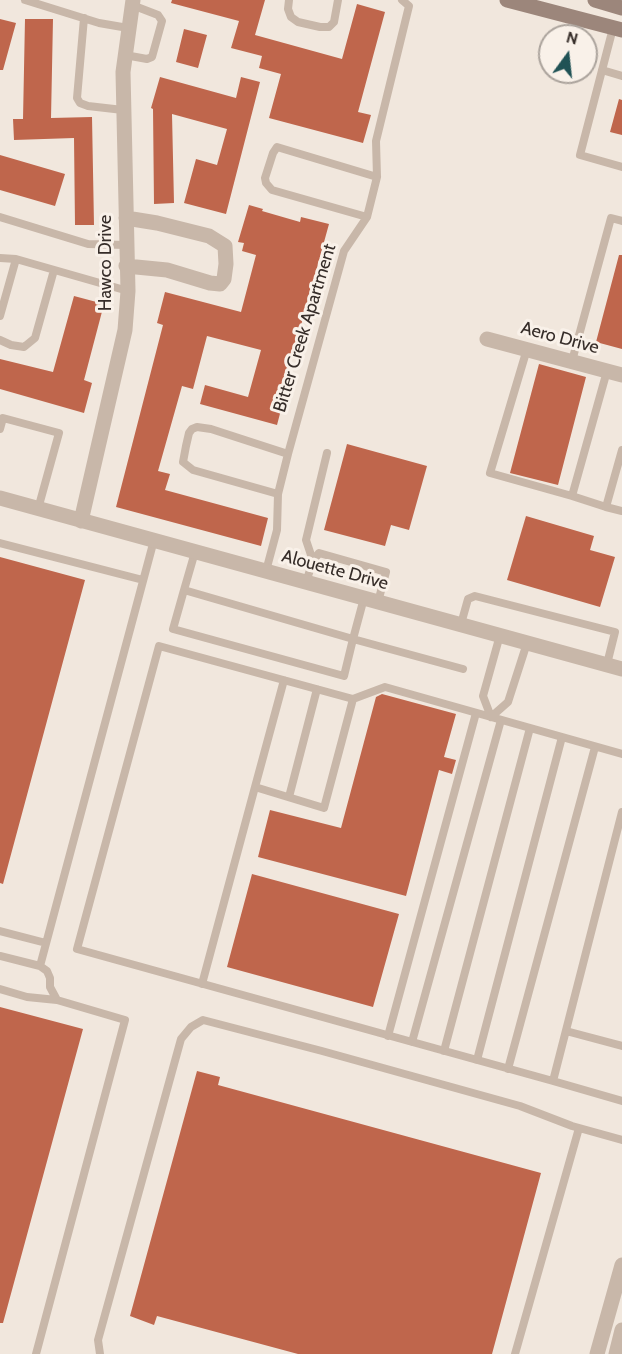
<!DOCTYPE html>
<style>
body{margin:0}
#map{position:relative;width:622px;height:1354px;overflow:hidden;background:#f1e7dd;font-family:Cabin,sans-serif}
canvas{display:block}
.north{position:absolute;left:538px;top:24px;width:60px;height:60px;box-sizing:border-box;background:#f9f1e9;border:2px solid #aba39c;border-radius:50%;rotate:15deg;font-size:16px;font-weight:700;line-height:24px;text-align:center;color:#362d29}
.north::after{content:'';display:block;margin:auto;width:21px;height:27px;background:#205255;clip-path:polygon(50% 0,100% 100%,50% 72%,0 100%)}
</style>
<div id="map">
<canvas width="622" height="1354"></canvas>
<div class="north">N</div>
</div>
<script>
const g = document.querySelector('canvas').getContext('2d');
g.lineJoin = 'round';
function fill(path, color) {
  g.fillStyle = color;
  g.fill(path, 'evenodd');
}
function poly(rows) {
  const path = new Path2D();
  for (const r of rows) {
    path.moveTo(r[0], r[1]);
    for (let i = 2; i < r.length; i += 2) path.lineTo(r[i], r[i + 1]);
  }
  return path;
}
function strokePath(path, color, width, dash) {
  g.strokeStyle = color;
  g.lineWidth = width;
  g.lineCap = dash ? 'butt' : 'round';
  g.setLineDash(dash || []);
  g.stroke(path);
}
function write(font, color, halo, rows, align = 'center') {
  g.font = font + ' Cabin,sans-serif';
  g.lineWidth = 6;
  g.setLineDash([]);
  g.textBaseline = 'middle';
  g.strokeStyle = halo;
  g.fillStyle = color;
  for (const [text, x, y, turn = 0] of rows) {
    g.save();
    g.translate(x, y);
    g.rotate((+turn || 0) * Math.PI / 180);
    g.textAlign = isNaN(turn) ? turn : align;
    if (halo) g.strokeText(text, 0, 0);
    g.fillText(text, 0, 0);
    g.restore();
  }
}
fill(poly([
 [172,0,265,0,255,35,342,59,357,4,385,12,358,112,371,115,363,143,269,118,281,74,259,68,262,56,231,48,239,21,171,3],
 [0,19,16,23,3,70,0,70],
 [25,19,53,19,51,118,92,117,94,225,75,225,74,138,14,140,13,119,23,119],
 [184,29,207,35,198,68,176,62],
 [160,77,236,98,241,77,260,82,226,214,184,203,196,159,217,165,227,129,172,114,174,203,154,204,153,109,151,108],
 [619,99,622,100,622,135,610,132],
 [0,155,65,174,55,206,0,190],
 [249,205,263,209,262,211,300,222,301,217,329,224,279,405,282,406,277,425,200,404,205,385,248,397,261,350,207,336,193,389,182,386,158,471,170,474,165,490,268,518,261,546,116,507,163,325,157,323,165,292,241,312,256,255,242,251,244,243,238,242],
 [619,255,622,255,622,349,596,342],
 [74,296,104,304,84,380,92,383,84,413,0,389,0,359,53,372],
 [539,364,586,377,558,485,510,473],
 [347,444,427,466,409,530,391,525,385,546,324,530],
 [526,516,594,536,590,550,615,557,600,607,507,580],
 [0,557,85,580,3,884,0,883],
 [382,694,456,714,444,757,456,760,452,774,439,770,406,896,258,857,270,810,341,828,376,697],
 [252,874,399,914,373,1007,227,967],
 [0,1007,83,1029,3,1323,0,1323],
 [197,1071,220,1077,218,1085,541,1173,492,1354,298,1354,157,1316,154,1325,130,1316]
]), '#bf664c');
strokePath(poly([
 [25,0,99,23,128,28],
 [289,0,288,9,291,17,298,22,320,27,329,27,334,22,338,0],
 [84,18,77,98,80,103,88,106,123,110],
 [613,28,580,155,622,167],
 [125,55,147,59,152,57,162,21,158,15,132,5],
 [602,70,622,76],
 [0,217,88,244,126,245],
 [367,217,272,190,266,183,265,178,273,153,277,147,377,177],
 [0,258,16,259,128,291],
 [0,316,16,259],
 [0,340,11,345,24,347,35,338,54,270],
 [527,349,490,473,572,496],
 [572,361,611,218,622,221],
 [607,371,572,496,606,507,622,450],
 [0,429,3,418,59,433,38,509],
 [278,494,193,470,183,462,186,446,189,433,192,429,197,427,211,429,288,454],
 [606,507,622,511],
 [0,543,143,580],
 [313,561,306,540,327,453],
 [266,571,277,530,278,494,288,454,344,251,367,217,377,177,376,141,409,6,402,0],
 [306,582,313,561,319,553,386,572,378,602],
 [184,590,173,629,344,676,353,639,184,590,195,552],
 [364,598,353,639,463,669],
 [461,624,468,599,475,596,615,632,607,664],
 [284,680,255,787,324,808,353,699],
 [491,717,483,696,500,635],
 [491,717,508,702,527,643],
 [622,754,385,687,353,699,159,646,77,949,553,1081,622,812],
 [289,797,317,689],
 [0,931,46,943],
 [0,956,40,966,154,540],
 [202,984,255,787],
 [0,989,27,997,57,1000],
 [566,1031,622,1046],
 [388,1036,476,713],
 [412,1042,501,720],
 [444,1051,530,728],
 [477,1060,562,737],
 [508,1069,595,747],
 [553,1081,622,1101],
 [36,1354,125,1020,57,1000,50,987,50,978,47,971,40,966],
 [100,1354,98,1340,181,1039,191,1027,203,1020,322,1051,520,1106,572,1126,622,1140],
 [515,1354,579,1128]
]), '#c8b7a9', 8);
strokePath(poly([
 [126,218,157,223,209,236,225,246,226,264,224,279,220,284,210,283,167,270,126,266],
 [487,339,622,375],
 [0,498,622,669],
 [81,521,125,330,128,291,123,72,133,0]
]), '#c8b7a9', 15);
strokePath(poly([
 [597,1354,622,1265],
 [616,1354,622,1330]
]), '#c8b7a9', 15);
strokePath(poly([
 [507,0,622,30],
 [595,0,622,8]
]), '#9c867b', 15);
write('18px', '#362d29', '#f9f1e9', [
 ["Hawco Drive",106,263,-90],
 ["Bitter Creek Apartment",305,328,-73],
 ["Aero Drive",560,338,15],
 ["Alouette Drive",335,570,15]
]);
</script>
